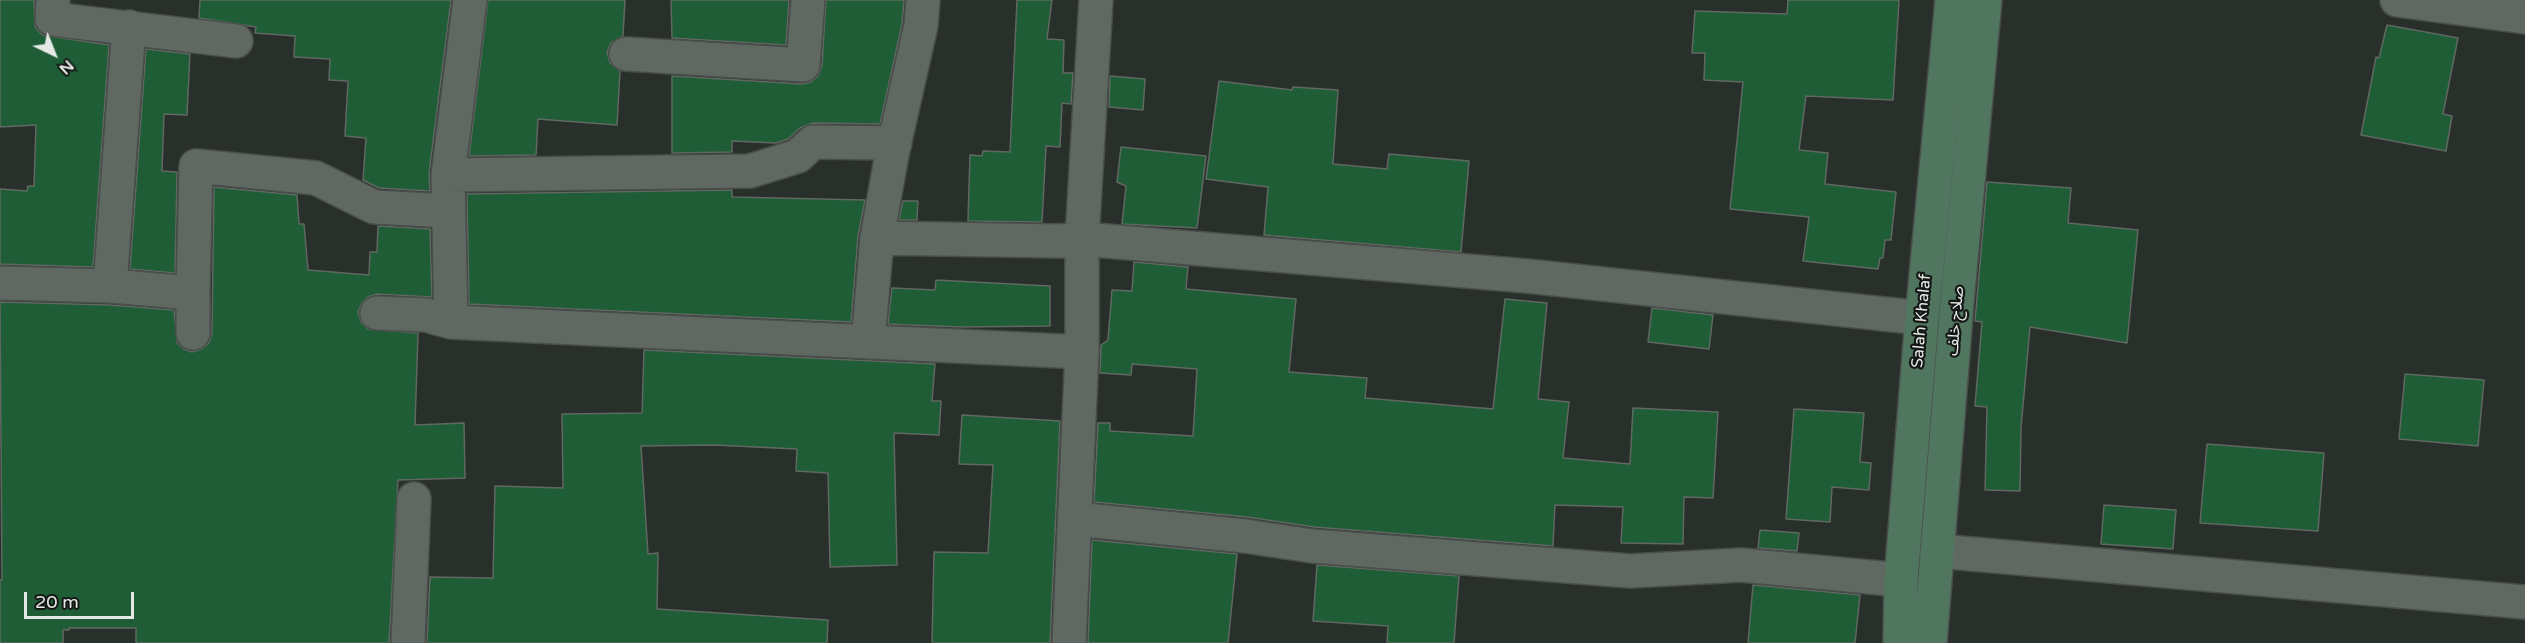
<!DOCTYPE html>
<meta charset="utf-8">
<style>
body{margin:0}
#map{position:relative;width:2525px;height:643px;overflow:hidden;background:#29302b;font-family:"Varela Round",sans-serif}
canvas{display:block}
.north{position:absolute;left:24px;top:24px;width:60px;height:60px;-webkit-text-stroke:4px #141715;paint-order:stroke;rotate:137deg;font-size:16px;font-weight:700;line-height:24px;text-align:center;color:#e4e9e5}
.north::after{content:'';display:block;margin:auto;width:21px;height:27px;background:#e4e9e5;clip-path:polygon(50% 0,100% 100%,50% 72%,0 100%)}
.scale{position:absolute;left:24px;top:592px;width:110px;height:27px;box-sizing:border-box;border:3px solid #e4e9e5;border-top:0;padding-left:8px;font-size:18px;line-height:21px;white-space:nowrap;color:#e4e9e5;-webkit-text-stroke:4px #141715;paint-order:stroke}
</style>
<div id="map">
<canvas width="2525" height="643"></canvas>
<div class="north">N</div>
<div class="scale">20 m</div>
</div>
<script>
const ctx = document.querySelector('canvas').getContext('2d');
ctx.lineJoin = 'round';
function fill(path, color) { ctx.fillStyle = color; ctx.fill(path, 'evenodd'); }
const toPath = rows => new Path2D(rows.map(r => 'M' + r).join(''));
function strokePath(path, color, width, dash) { ctx.strokeStyle = color; ctx.lineWidth = width; ctx.lineCap = dash ? 'butt' : 'round'; ctx.setLineDash(dash || []); ctx.stroke(path); }
function drawText(font, color, halo, rows, align = 'center') {
  ctx.font = font + ' "Varela Round","Noto Sans Arabic",sans-serif'; ctx.lineWidth = 4.5; ctx.setLineDash([]); ctx.textBaseline = 'middle'; ctx.strokeStyle = halo; ctx.fillStyle = color; for (const [text, x, y, turn = 0] of rows) {
    ctx.save(); ctx.translate(x, y); ctx.rotate((+turn || 0) * Math.PI / 180); ctx.textAlign = isNaN(turn) ? turn : align; if (halo) ctx.strokeText(text, 0, 0); ctx.fillText(text, 0, 0); ctx.restore();
  }
}
const building = toPath([
 [0,0,34,0,35,27,42,35,109,45,93,267,0,264,0,189,27,191,28,186,34,186,36,125,0,127,0,0],
 [200,0,451,0,429,173,430,191,379,188,363,180,366,138,345,136,348,81,329,80,330,59,294,57,295,36,255,33,256,27,199,18,200,0],
 [488,0,625,0,623,36,611,43,607,52,610,63,620,71,617,125,538,119,536,155,469,156,488,0],
 [671,0,789,0,786,45,672,38,671,0],
 [826,0,904,0,902,24,880,124,813,123,800,128,788,139,776,143,732,141,732,152,672,153,672,76,802,84,811,82,818,76,822,66,826,0],
 [1017,0,1052,0,1047,39,1064,40,1063,73,1073,73,1071,104,1062,103,1060,147,1046,146,1042,222,968,221,970,155,982,156,983,151,1010,152,1017,0],
 [1788,0,1899,0,1893,100,1806,96,1799,150,1828,153,1825,184,1896,192,1891,240,1885,240,1883,258,1880,258,1878,269,1803,261,1809,217,1730,209,1743,82,1704,80,1705,53,1692,53,1695,11,1787,14,1788,0],
 [2387,25,2458,38,2443,114,2452,116,2446,151,2361,135,2376,57,2379,58,2387,25],
 [146,49,190,54,187,115,164,114,162,171,177,172,175,273,130,269,146,49],
 [1110,76,1145,79,1143,110,1109,107,1110,76],
 [1219,81,1292,90,1293,87,1338,90,1333,164,1387,169,1389,154,1469,161,1461,252,1264,235,1268,187,1206,179,1219,81],
 [1121,147,1206,156,1197,228,1122,224,1126,186,1117,182,1121,147],
 [1987,182,2071,188,2068,223,2138,230,2127,343,2030,327,2021,428,2020,491,1985,490,1987,407,1975,406,1982,322,1975,321,1987,182],
 [214,187,297,195,299,224,304,224,308,270,369,275,370,252,377,252,378,226,430,229,432,297,377,294,368,297,362,303,358,312,361,322,368,329,418,333,415,425,464,423,465,478,398,480,389,643,136,643,136,628,69,628,69,630,63,630,63,643,0,643,0,580,2,580,0,302,109,305,174,310,177,343,184,349,192,352,202,349,209,343,212,333,214,187],
 [732,190,732,197,865,200,858,236,851,322,469,304,467,194,732,190],
 [903,201,918,201,917,220,899,220,903,201],
 [1134,262,1188,267,1186,289,1296,299,1289,372,1367,378,1365,398,1493,409,1505,299,1547,303,1538,399,1569,402,1563,458,1630,464,1633,408,1718,412,1713,498,1684,497,1683,544,1621,543,1623,507,1555,505,1553,546,1314,527,1247,517,1094,502,1098,423,1110,423,1110,431,1193,436,1197,369,1132,364,1131,375,1100,373,1101,345,1108,340,1112,290,1132,291,1134,262],
 [936,280,1050,286,1050,326,961,327,888,324,892,288,935,290,936,280],
 [1652,308,1713,315,1709,349,1648,342,1652,308],
 [644,350,935,364,932,401,941,401,939,435,894,433,897,565,830,567,828,473,796,471,797,449,714,445,641,446,648,554,658,553,657,609,828,620,827,643,427,643,430,577,493,578,495,486,563,488,562,414,642,413,644,350],
 [2405,374,2484,380,2478,446,2399,439,2405,374],
 [1794,409,1864,413,1860,462,1871,463,1869,490,1832,487,1830,522,1786,519,1794,409],
 [962,415,1060,421,1050,643,932,643,934,552,988,553,993,465,959,464,962,415],
 [2207,444,2324,453,2318,531,2200,523,2207,444],
 [2104,505,2176,510,2173,549,2101,544,2104,505],
 [1760,530,1799,533,1797,551,1758,548,1760,530],
 [1092,540,1237,554,1228,643,1088,643,1092,540],
 [1317,565,1459,576,1454,643,1387,643,1388,626,1313,621,1317,565],
 [1753,585,1860,595,1855,643,1748,643,1753,585]
]);
fill(building, '#1e5d36');
strokePath(building, '#606862', 1.5);
const minor = toPath([
 [53,0,52,19,236,41],
 [626,54,803,65,808,0],
 [448,175,750,171,798,156,813,142,895,143],
 [877,238,1060,241,1082,239,1527,276,1922,318],
 [0,283,110,286,193,293,196,166,316,178,374,207,448,211],
 [110,286,129,27],
 [193,293,193,333],
 [377,313,426,315,451,322,1082,352],
 [451,322,448,175,470,0],
 [868,342,877,238,892,154,921,25,923,0],
 [1075,519,1245,536,1312,546,1630,571,1741,565,1901,580],
 [1937,551,2525,602],
 [408,643,414,499],
 [1069,643,1082,352,1082,239,1096,0]
]);
const tertiary = toPath([
 [2397,0,2525,17]
]);
const secondary = toPath([
 [1900,643,1901,580,1922,318,1952,0],
 [1930,643,1957,302,1985,0]
]);
strokePath(minor, '#494e4a', 36);
strokePath(tertiary, '#494e4a', 36);
strokePath(secondary, '#494e4a', 36);
strokePath(minor, '#606862', 33);
strokePath(tertiary, '#606862', 33);
strokePath(secondary, '#50765f', 33);
drawText('16px', '#e4e9e5', '#141715', [
 ["Salah Khalaf",1922,321,-85],
 ["صلاح خلف",1956,321,-85]
]);
</script>
